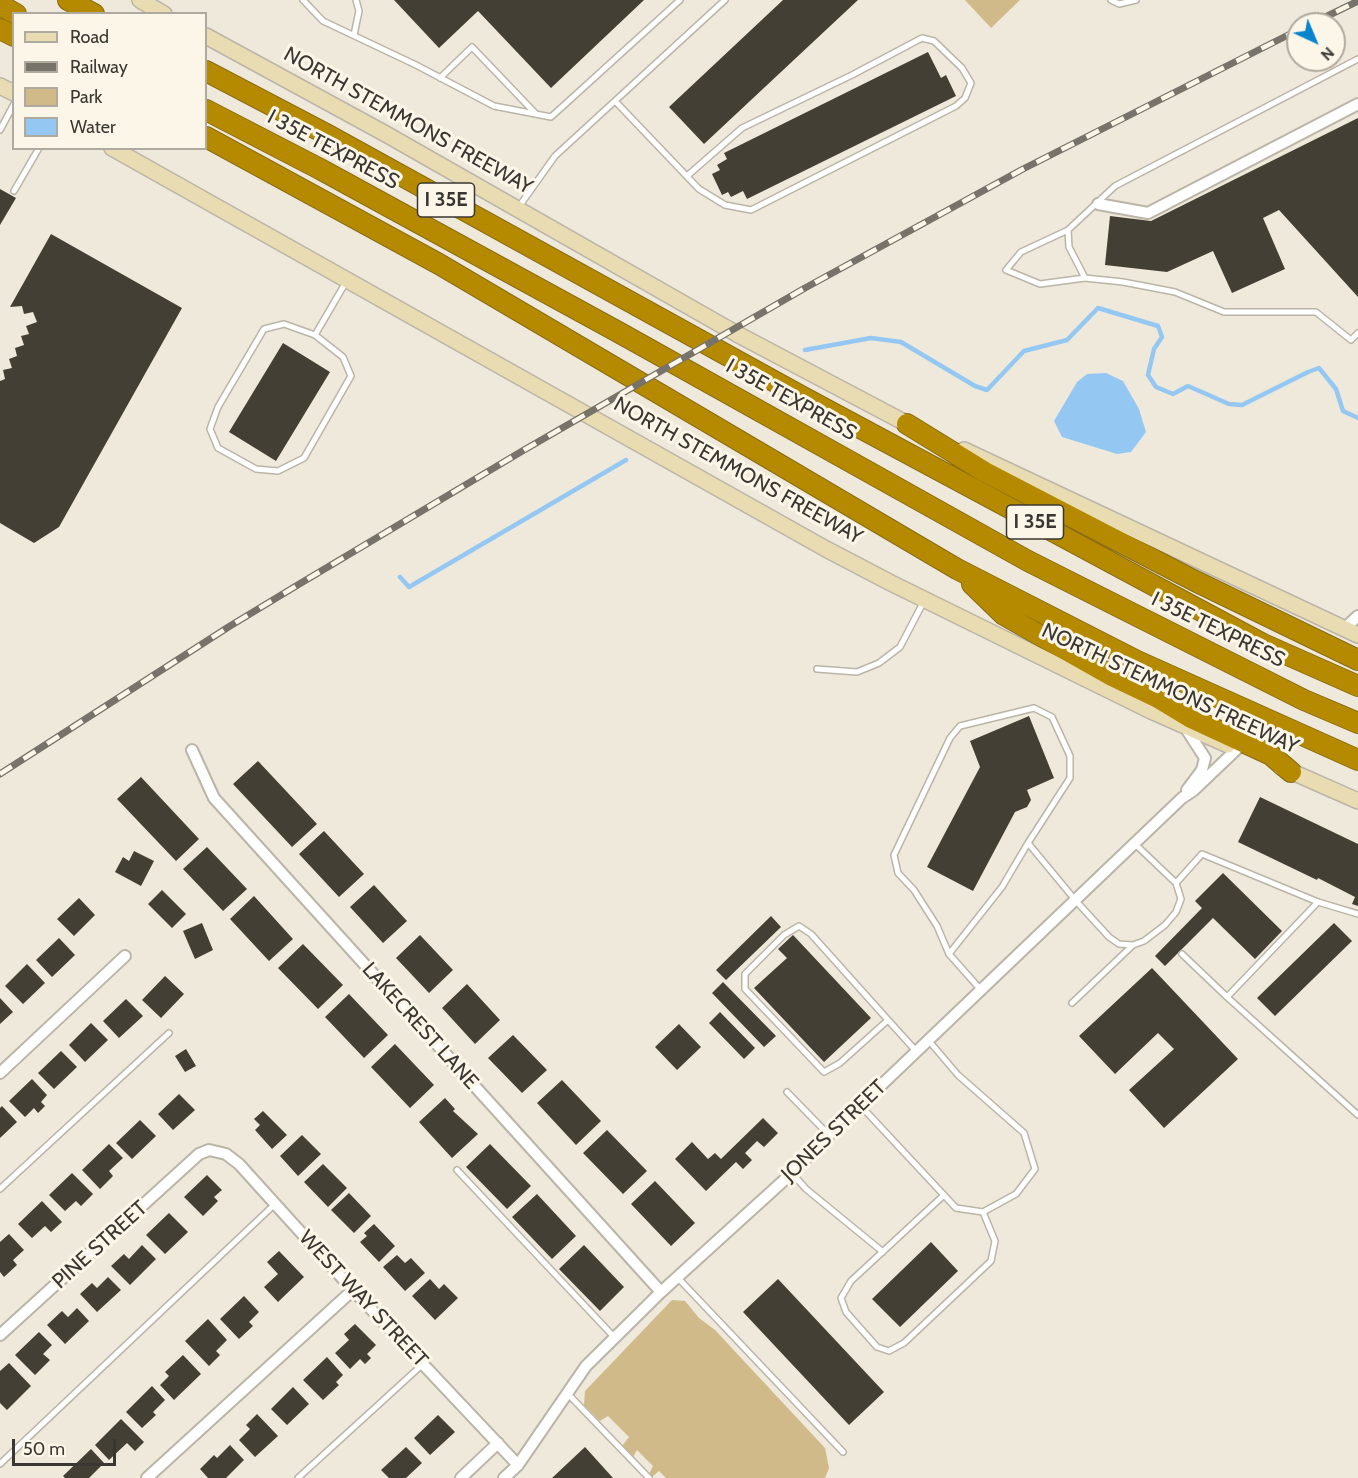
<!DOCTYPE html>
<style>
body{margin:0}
#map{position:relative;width:1358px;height:1478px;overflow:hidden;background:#efe9db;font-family:Cabin,sans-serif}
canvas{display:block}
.legend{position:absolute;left:12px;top:12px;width:195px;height:138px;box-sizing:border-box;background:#fcf6e9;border:2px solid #aeaaa0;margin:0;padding:8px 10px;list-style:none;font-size:18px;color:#3a3732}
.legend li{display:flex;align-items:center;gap:12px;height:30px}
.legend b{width:30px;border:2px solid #aeaaa0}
.north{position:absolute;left:1286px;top:12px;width:60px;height:60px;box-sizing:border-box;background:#fcf6e9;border:2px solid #aeaaa0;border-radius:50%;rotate:136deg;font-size:16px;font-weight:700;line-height:24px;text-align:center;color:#3a3732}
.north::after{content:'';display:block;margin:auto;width:21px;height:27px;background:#0785cd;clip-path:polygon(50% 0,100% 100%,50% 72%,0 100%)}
.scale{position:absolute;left:12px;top:1439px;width:104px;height:27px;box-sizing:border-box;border:3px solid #3a3732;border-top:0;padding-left:8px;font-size:18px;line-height:21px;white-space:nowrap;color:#3a3732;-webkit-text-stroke:4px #fcf6e9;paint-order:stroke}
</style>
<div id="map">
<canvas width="1358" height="1478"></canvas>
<ul class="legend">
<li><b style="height:8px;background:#e9dcb2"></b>Road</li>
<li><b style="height:8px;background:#77736b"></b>Railway</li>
<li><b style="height:16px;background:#d0ba89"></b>Park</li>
<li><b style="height:16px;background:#94c8f3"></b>Water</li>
</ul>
<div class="north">N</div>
<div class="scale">50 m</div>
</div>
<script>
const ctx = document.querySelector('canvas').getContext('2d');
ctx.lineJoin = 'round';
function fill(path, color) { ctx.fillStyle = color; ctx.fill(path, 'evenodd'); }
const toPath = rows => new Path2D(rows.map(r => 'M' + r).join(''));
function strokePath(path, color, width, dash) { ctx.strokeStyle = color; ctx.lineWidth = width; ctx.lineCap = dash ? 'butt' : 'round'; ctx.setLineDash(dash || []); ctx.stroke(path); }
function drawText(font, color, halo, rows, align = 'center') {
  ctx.font = font + ' Cabin,sans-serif'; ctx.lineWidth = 6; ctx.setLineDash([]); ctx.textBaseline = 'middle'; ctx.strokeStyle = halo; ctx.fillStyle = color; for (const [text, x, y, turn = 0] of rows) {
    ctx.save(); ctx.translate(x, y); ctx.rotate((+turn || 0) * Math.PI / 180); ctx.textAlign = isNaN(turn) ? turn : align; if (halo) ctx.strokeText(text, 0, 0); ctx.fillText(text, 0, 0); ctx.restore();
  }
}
fill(toPath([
 [965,0,1020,0,991,28],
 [672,1300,685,1301,699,1318,715,1330,825,1448,829,1468,825,1478,666,1478,659,1471,652,1477,649,1474,653,1466,637,1450,633,1457,622,1446,629,1437,608,1416,600,1421,584,1405,585,1391]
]), '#d0ba89');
fill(toPath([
 [1106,373,1123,381,1139,409,1146,432,1131,452,1117,454,1062,437,1054,421,1077,382,1087,374]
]), '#94c8f3');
strokePath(toPath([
 [805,350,871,338,901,342,975,386,987,390,1024,351,1067,340,1098,308,1158,326,1162,337,1154,349,1148,375,1156,387,1173,394,1188,386,1229,404,1242,405,1308,372,1319,368,1336,389,1343,411,1358,418],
 [400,577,409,587,626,460]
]), '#94c8f3', 4.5);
fill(toPath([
 [394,0,644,0,551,88,478,11,439,48],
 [783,0,858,0,704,144,669,107],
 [928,52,941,78,946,75,956,96,747,199,743,191,731,197,728,192,722,195,712,174,720,170,717,165,727,159,724,153],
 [1358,118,1358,297,1279,210,1263,218,1285,269,1232,293,1213,251,1167,272,1105,265,1110,216,1151,221],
 [0,189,16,198,0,225],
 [51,234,182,308,59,527,34,543,0,523,0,381,5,379,3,370,12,368,9,359,17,356,15,348,24,345,21,336,29,334,26,326,37,322,33,312,24,314,22,306,10,307],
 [283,343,330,372,276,461,229,432],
 [1029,716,1054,778,1027,790,1031,800,1027,807,1015,812,973,891,927,867,980,767,970,741],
 [258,761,317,824,292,847,233,784],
 [141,777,199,839,176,861,117,799],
 [1260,797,1358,844,1358,906,1352,904,1355,897,1318,878,1317,880,1238,842],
 [324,831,364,874,339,897,299,854],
 [207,847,247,889,223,911,183,869],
 [134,851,154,861,141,886,115,872,123,857,129,861],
 [1223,873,1282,931,1255,959,1213,918,1165,966,1155,956,1202,908,1195,901],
 [374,885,407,921,383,943,350,907],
 [162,890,186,914,172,928,148,904],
 [254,896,293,939,269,961,230,919],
 [79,898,95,915,74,936,57,919],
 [771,916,781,927,726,980,716,970],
 [202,923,213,950,195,959,183,931],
 [1334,923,1352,941,1275,1016,1257,998],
 [420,935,453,970,429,993,396,958],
 [793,935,871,1018,824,1062,754,988,787,958,778,949],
 [59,938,75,955,52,977,36,960],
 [303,944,343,985,318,1009,278,968],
 [27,964,45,983,23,1004,5,986],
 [1152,968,1238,1059,1164,1128,1129,1090,1174,1049,1158,1033,1115,1074,1079,1036],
 [165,976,184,994,161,1018,142,1000],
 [723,982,776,1036,764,1047,712,993],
 [467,984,500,1020,475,1044,442,1008],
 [349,994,388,1035,364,1058,325,1017],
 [0,998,13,1012,0,1024],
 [126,999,143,1016,119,1038,103,1021],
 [720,1012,755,1048,744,1059,709,1023],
 [91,1023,108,1040,85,1062,69,1045],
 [679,1024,701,1047,677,1070,655,1047],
 [513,1035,547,1070,522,1093,488,1058],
 [395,1044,434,1085,410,1108,371,1067],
 [186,1049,196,1066,185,1072,175,1056],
 [61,1051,77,1067,54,1089,38,1073],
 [32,1079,47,1095,41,1102,45,1106,38,1113,34,1108,25,1117,9,1101],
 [562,1080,601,1121,576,1145,537,1103],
 [179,1094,195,1110,173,1130,158,1114],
 [445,1098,455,1109,453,1111,478,1134,452,1158,419,1122],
 [2,1106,17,1122,0,1138,0,1108],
 [263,1111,287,1135,272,1149,255,1130,260,1125,254,1119],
 [763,1118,778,1133,764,1147,757,1141,745,1153,752,1160,743,1169,736,1162,706,1191,675,1159,692,1142,708,1159,715,1153,721,1159],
 [140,1120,156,1136,132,1159,116,1143],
 [607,1130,647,1171,623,1194,583,1153],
 [302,1135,321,1154,298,1176,280,1156],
 [109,1144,123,1158,109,1171,113,1176,100,1189,82,1170],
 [490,1144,531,1186,507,1209,466,1167],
 [323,1164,347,1188,328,1207,304,1182],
 [72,1173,93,1194,81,1206,76,1201,65,1211,49,1195],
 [207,1175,222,1190,214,1197,218,1201,203,1216,184,1197],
 [655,1181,695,1223,671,1246,631,1204],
 [349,1193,371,1216,354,1233,331,1210],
 [537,1194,576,1236,552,1259,512,1217],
 [42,1201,62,1222,51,1232,45,1226,32,1238,18,1224],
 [169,1213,188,1232,165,1254,146,1235],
 [374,1224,395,1246,379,1262,360,1242,367,1236,364,1233],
 [9,1234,24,1250,13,1260,17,1265,4,1277,0,1272,0,1242],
 [931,1242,958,1271,900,1327,872,1299],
 [142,1245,156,1259,130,1285,111,1266,124,1254,129,1259],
 [584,1245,624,1287,600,1311,559,1269],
 [279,1251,304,1277,278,1302,264,1287,278,1274,267,1262],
 [397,1255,405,1263,411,1258,425,1273,405,1291,383,1267],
 [108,1277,121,1290,97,1312,80,1294,92,1283,97,1288],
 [430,1279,439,1289,444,1284,458,1298,435,1320,412,1296],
 [778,1279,884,1392,849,1425,743,1312],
 [244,1296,259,1312,249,1322,253,1326,239,1339,220,1319],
 [77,1308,89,1321,65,1344,47,1325,62,1311,68,1317],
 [208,1319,227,1340,216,1351,220,1355,209,1366,185,1341],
 [355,1324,376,1345,367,1354,371,1358,365,1364,360,1359,350,1369,335,1353,349,1340,344,1334],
 [39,1332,52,1345,43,1354,50,1360,35,1375,15,1355],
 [183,1355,201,1374,174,1400,160,1385,169,1376,165,1372],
 [327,1357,343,1375,336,1382,339,1385,323,1400,303,1380],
 [9,1363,31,1386,7,1410,0,1403,0,1371],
 [152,1386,165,1400,153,1412,156,1415,142,1428,126,1412],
 [293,1387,309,1404,287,1425,271,1409],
 [257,1414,278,1436,255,1457,239,1440,250,1429,246,1425],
 [438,1415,455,1432,430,1455,414,1438],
 [121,1419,144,1442,135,1451,127,1443,109,1460,95,1445],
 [230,1445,244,1460,226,1478,208,1478,200,1469,214,1455,217,1458],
 [406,1447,422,1463,406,1478,389,1478,381,1470],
 [585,1447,613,1478,552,1478],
 [91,1449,104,1463,89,1478,65,1478,63,1476]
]), '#443f34');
const service = toPath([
 [303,0,323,21,416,65,494,106,551,117,680,0],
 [1111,0,1119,4,1136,0],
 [354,35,359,11,356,0],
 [1358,59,1115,186,1068,230,1069,247,1085,278,1123,282,1175,292,1224,312,1316,312,1351,340,1358,333],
 [440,78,472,47,536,114],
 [615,101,699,189,725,205,751,210,956,106,965,98,971,83,962,68,934,41,922,38,852,75,742,128,687,176],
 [0,130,14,104],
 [14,191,39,148],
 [518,208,555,156,725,0],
 [1068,230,1021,252,1006,270,1040,284,1085,278],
 [315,335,284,324,264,329,218,407,210,429,218,448,256,469,278,471,304,458,351,376,343,357,315,335,346,282],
 [817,669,857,672,879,663,900,647,924,601],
 [1176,883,1202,854,1318,902,1358,914],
 [949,954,1002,887,1028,843],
 [1182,954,1227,997,1318,902],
 [981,990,949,954,937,926,914,890,898,873,894,855,950,738,960,726,1034,708,1052,717,1070,756,1070,778,1028,843,1076,901,1109,937,1119,944,1133,945],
 [1227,997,1358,1115],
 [1072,1003,1133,945,1144,941,1165,925,1176,912,1181,899,1176,883,1135,844],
 [888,1020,840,1063,824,1072,745,989,745,974,784,935,799,926,811,934,888,1020,917,1052],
 [787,1092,829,1135],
 [860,1105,956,1208,983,1212,1016,1194,1035,1169,1024,1133,958,1075,929,1041],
 [457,1170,615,1338],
 [792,1173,806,1189,883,1252],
 [0,1189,169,1033],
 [944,1195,851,1281,841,1298,846,1312,877,1347,889,1351,904,1343,991,1261,995,1241,983,1212],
 [678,1278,843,1452],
 [568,1394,649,1478],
 [0,1464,275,1204],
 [298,1478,423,1364]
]);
const minor = toPath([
 [1098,204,1148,213,1358,104],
 [1344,629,1358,616],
 [1185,727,1205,758,1202,770,1187,790],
 [192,750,214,798,661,1292],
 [0,1073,125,956],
 [0,1335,199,1154,209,1150,226,1154,239,1164,353,1290,518,1465],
 [147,1478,353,1290],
 [461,1478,498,1443],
 [504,1478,518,1465,586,1366,661,1292,792,1173,829,1135,1182,798,1194,790,1237,749]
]);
const secondary = toPath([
 [140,0,164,14],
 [206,36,384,133,737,334,915,428],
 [0,86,14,93],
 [112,148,826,549,891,583,1151,711,1228,745],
 [964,450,1358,635],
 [1281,767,1358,801]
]);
const motorway = toPath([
 [68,0,94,14],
 [0,5,16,14],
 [0,29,14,36],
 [206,71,328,135,799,395,1263,644,1358,686],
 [206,110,320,169,620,333,1028,561,1304,700,1358,723],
 [206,137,439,264,957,569,1137,661,1358,760],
 [907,424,985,472,1193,580,1358,660],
 [972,584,1004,615,1112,676,1158,698,1191,718,1271,755,1291,772]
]);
strokePath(service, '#bbb5a8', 8);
strokePath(minor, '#bbb5a8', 14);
strokePath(secondary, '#bbb5a8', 18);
strokePath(motorway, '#8a6d12', 22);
strokePath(service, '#fff', 5);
strokePath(minor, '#fff', 10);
strokePath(secondary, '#e9dcb2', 15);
strokePath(motorway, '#b58a00', 20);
const rail = toPath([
 [1311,24,1358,1],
 [0,774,230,626,301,583,524,450,805,288,1023,169,1298,30]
]);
strokePath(rail, '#77736b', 7);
strokePath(rail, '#fcf6e9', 4.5, [14]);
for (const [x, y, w] of [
 [446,200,57],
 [1035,522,57]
]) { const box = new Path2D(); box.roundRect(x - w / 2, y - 17, w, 34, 4.5); ctx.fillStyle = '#fcf6e9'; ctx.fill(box); strokePath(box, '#3a3732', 1.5); }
drawText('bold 20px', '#3a3732', null, [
 ["I 35E",446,200],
 ["I 35E",1035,522]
]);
drawText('21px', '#3a3732', '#fcf6e9', [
 ["NORTH STEMMONS FREEWAY",408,121,29],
 ["I 35E TEXPRESS",333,150,28],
 ["I 35E TEXPRESS",791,400,29],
 ["NORTH STEMMONS FREEWAY",738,471,29],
 ["I 35E TEXPRESS",1218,630,26],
 ["NORTH STEMMONS FREEWAY",1170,689,25],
 ["LAKECREST LANE",420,1026,48],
 ["JONES STREET",834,1131,-44],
 ["PINE STREET",100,1245,-42],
 ["WEST WAY STREET",363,1299,47]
]);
</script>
